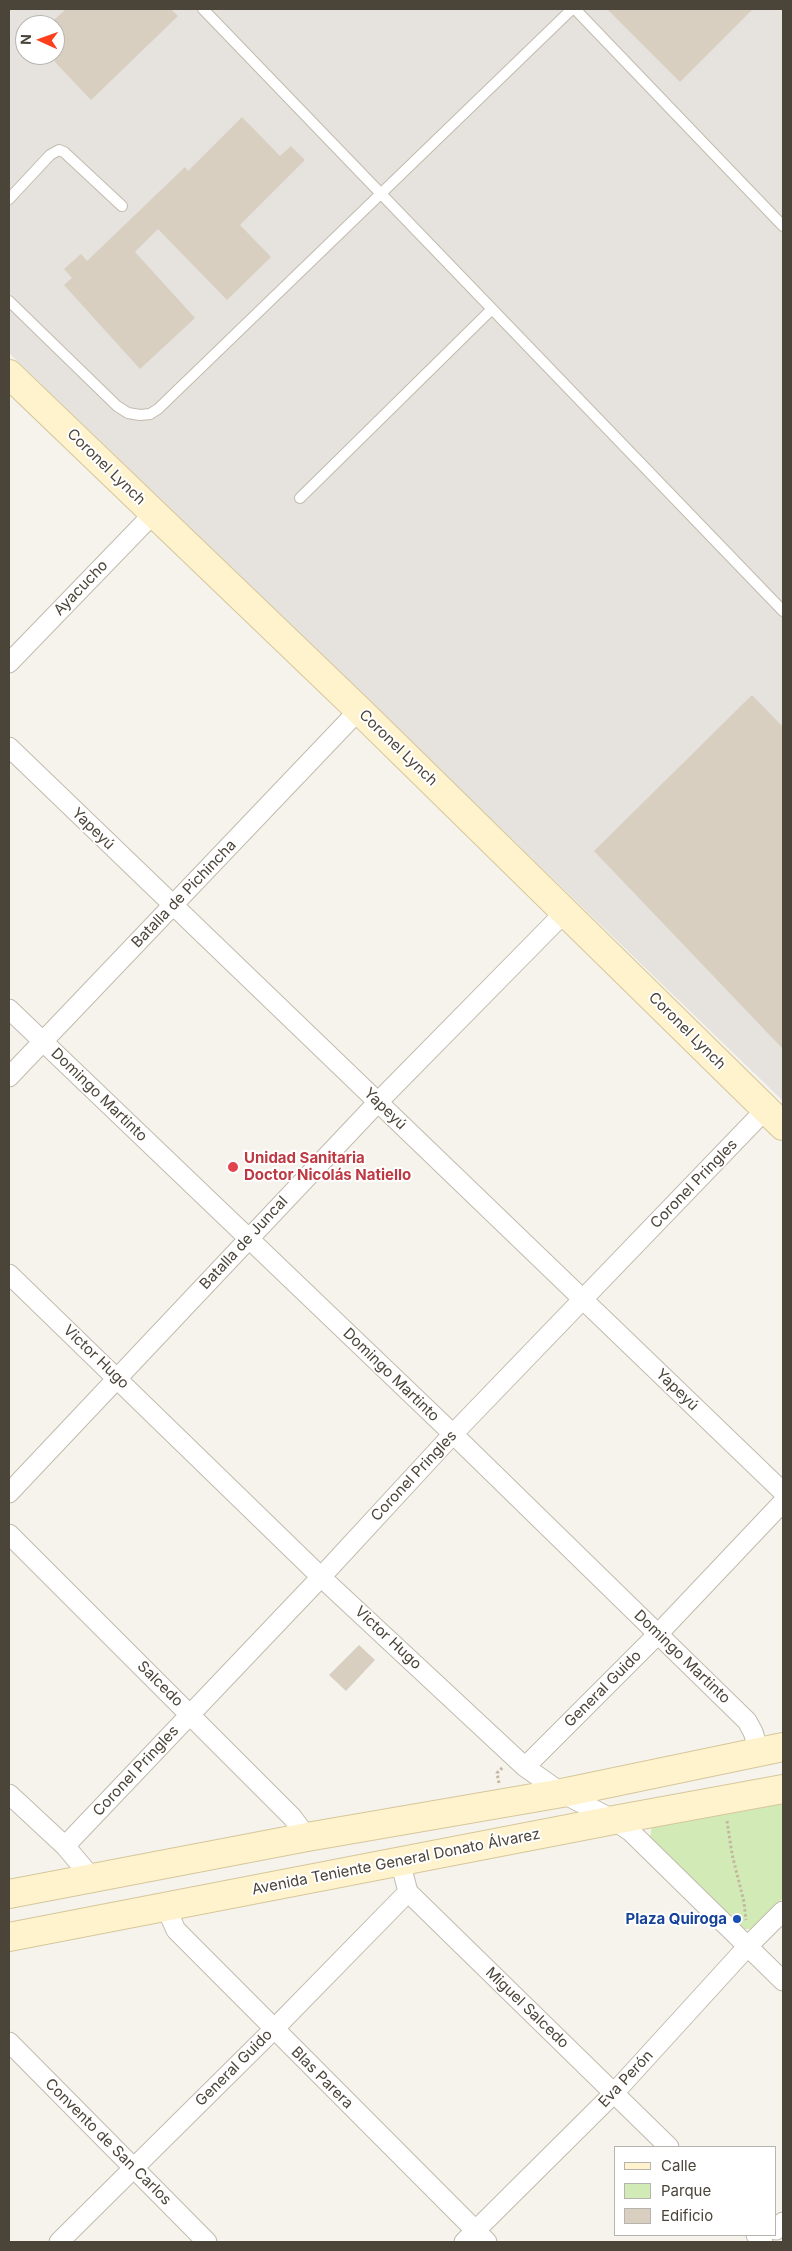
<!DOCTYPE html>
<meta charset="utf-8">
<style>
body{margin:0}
#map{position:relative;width:792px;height:2251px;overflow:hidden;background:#f6f3ec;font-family:Inter,sans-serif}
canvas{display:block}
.frame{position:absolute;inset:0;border:10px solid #4b4439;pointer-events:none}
.legend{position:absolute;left:614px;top:2146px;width:162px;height:90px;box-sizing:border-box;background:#fff;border:1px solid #b7b4b0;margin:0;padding:6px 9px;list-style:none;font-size:15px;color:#4b4439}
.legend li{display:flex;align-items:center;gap:10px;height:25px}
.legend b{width:25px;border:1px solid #b7b4b0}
.north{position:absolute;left:15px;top:15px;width:50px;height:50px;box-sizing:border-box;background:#fff;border:1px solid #b7b4b0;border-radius:50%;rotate:272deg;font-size:14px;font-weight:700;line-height:20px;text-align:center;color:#4b4439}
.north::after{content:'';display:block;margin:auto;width:18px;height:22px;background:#fc3f1d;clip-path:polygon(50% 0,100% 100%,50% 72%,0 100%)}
</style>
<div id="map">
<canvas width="792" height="2251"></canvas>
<div class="frame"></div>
<ul class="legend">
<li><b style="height:6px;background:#fff3cd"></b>Calle</li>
<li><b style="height:14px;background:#d2eab5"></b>Parque</li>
<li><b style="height:14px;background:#d8cfc1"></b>Edificio</li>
</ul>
<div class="north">N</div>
</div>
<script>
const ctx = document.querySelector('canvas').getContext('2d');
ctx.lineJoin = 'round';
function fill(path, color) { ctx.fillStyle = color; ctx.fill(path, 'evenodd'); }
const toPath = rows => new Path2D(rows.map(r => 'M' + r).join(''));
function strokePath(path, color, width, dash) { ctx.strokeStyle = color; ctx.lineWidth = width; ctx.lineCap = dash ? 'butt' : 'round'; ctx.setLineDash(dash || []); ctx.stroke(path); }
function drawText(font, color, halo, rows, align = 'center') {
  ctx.font = font + ' Inter,sans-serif'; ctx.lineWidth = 4; ctx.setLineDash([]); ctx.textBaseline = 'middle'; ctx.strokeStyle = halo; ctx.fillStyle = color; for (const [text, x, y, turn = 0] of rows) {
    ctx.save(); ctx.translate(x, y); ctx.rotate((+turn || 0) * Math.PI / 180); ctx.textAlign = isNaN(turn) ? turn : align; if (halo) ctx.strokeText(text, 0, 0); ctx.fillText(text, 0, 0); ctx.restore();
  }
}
fill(toPath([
 [9,9,783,9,783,1101,9,353],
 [25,25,55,25,55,55,25,55]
]), '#e6e2dd');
fill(toPath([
 [783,1798,783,1898,753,1929,743,1929,650,1837,652,1826]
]), '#d2eab5');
fill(toPath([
 [66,9,171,9,178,16,91,100,55,62,55,19],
 [607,9,753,9,680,82],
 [242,117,280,156,291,146,305,160,240,225,271,257,227,300,158,229,135,252,195,318,140,369,64,285,72,278,64,269,81,254,87,261,185,167,188,171],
 [752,695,783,727,783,1049,594,851],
 [359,1645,375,1660,346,1691,329,1675]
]), '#d8cfc1');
const service = toPath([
 [203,9,783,611],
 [575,9,783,226],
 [9,199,50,155,59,150,64,152,122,206],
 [9,301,117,406,128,413,140,415,150,414,158,409,572,9],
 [300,498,492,309]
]);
const minor = toPath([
 [9,663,154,513],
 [9,747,783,1492],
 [9,1009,453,1434,747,1721,753,1732,759,1751],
 [9,1077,359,710],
 [9,1274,321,1577,525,1767,562,1793,614,1820,631,1832,783,1981],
 [9,1493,378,1102,566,911],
 [9,1534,292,1817,307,1837],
 [525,1767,658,1634,783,1502],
 [9,1794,65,1846,92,1878],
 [65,1846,321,1577,453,1434,766,1109],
 [400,1861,408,1892,669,2147],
 [165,1906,176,1930,487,2242],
 [9,2042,207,2242],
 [776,2230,783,2222],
 [756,2235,763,2242],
 [59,2242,273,2030,408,1892],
 [464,2242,614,2093,748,1946,783,1911]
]);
const secondary = toPath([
 [9,374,359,710,783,1126],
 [9,1894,307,1837,562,1793,783,1747],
 [9,1937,614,1820,783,1789]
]);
strokePath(service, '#c2bbae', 12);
strokePath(minor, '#c2bbae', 21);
strokePath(secondary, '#d6c79b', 30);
strokePath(toPath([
 [499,1783,497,1773,503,1767],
 [727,1821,732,1854,744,1902,746,1920]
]), '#c4b79f', 3, [2.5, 2.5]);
strokePath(service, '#fff', 10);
strokePath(minor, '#fff', 19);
strokePath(secondary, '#fff3cd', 28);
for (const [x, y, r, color] of [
 [233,1167,6,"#e0444e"],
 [737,1919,5,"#1a4fb4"]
]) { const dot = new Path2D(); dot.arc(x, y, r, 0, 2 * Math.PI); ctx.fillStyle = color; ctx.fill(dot); strokePath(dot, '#fff', 2); }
drawText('15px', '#4b4439', '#fff', [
 ["Coronel Lynch",106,467,44],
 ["Ayacucho",81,588,-46],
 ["Coronel Lynch",398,748,44],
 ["Yapeyú",93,829,44],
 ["Batalla de Pichincha",184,894,-46],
 ["Coronel Lynch",687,1031,45],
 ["Domingo Martinto",99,1095,44],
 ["Yapeyú",385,1109,44],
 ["Coronel Pringles",694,1184,-46],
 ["Batalla de Juncal",244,1243,-47],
 ["Victor Hugo",96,1357,44],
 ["Domingo Martinto",391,1375,44],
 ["Yapeyú",677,1390,44],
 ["Coronel Pringles",414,1476,-47],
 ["Victor Hugo",388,1638,43],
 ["Domingo Martinto",682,1657,44],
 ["Salcedo",160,1684,45],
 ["General Guido",603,1689,-45],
 ["Coronel Pringles",136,1771,-47],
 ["Avenida Teniente General Donato Álvarez",396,1862,-11],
 ["Miguel Salcedo",527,2008,44],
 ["General Guido",234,2068,-45],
 ["Blas Parera",322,2078,45],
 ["Eva Perón",626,2079,-47],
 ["Convento de San Carlos",108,2142,45]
]);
drawText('bold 15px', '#be3a42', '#fff', [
 ["Unidad Sanitaria",244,1158],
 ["Doctor Nicolás Natiello",244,1175]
], 'left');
drawText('bold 15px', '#164399', '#fff', [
 ["Plaza Quiroga",727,1919]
], 'right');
</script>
